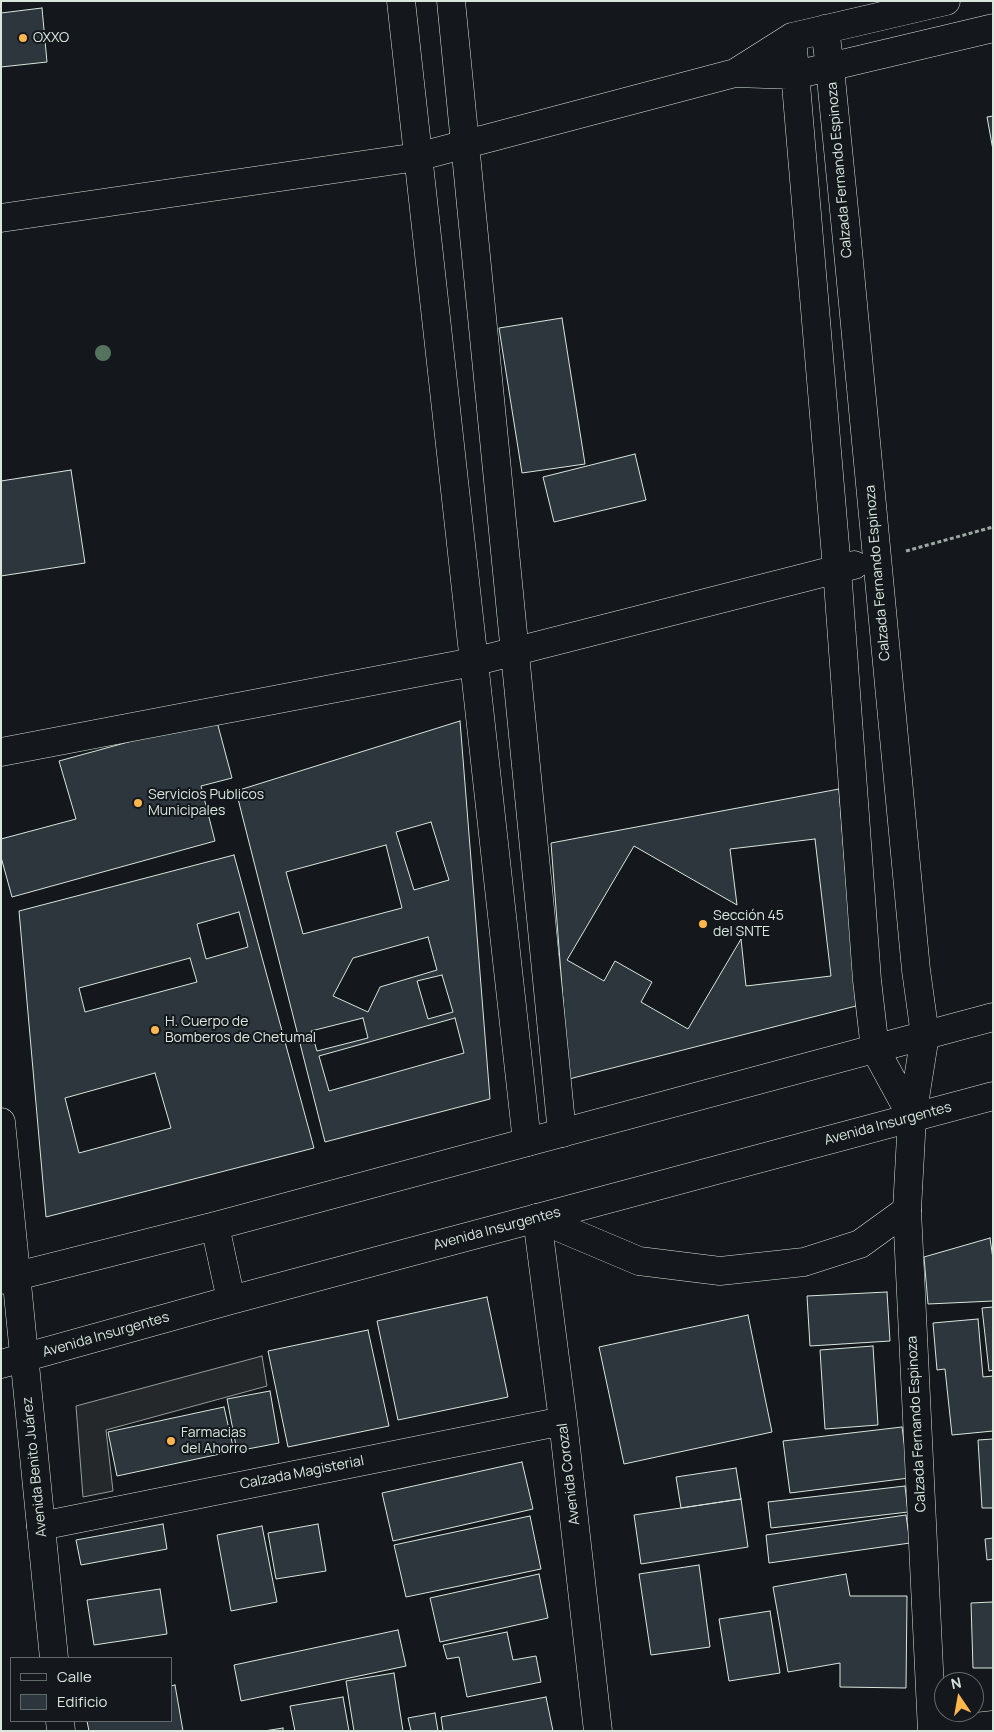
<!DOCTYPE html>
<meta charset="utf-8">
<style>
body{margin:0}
#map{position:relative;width:994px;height:1732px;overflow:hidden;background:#14181c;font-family:Manrope,sans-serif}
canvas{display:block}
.frame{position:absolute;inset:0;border:2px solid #d8e6dc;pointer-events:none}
.legend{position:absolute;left:10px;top:1657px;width:162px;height:65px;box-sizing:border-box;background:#14181c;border:1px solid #626a69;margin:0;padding:6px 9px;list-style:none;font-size:15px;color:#d8e6dc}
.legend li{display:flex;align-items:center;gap:10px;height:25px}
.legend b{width:25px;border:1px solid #626a69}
.north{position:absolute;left:934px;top:1672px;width:50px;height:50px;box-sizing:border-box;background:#14181c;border:1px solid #626a69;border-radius:50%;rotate:348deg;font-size:14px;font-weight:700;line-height:20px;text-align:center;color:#d8e6dc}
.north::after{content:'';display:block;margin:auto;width:18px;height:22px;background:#ffb74d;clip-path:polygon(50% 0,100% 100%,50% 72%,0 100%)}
</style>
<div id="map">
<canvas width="994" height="1732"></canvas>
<div class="frame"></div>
<ul class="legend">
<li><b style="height:6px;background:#14181c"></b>Calle</li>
<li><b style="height:14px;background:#2c363c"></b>Edificio</li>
</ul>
<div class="north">N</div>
</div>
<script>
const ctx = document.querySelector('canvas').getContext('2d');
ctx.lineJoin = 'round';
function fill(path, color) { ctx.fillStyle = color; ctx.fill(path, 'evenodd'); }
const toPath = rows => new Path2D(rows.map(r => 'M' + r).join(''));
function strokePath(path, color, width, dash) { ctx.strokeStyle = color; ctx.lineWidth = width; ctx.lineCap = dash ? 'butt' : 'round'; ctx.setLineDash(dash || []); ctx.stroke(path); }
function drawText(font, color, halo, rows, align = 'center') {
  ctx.font = font + ' Manrope,sans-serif'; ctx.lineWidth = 4; ctx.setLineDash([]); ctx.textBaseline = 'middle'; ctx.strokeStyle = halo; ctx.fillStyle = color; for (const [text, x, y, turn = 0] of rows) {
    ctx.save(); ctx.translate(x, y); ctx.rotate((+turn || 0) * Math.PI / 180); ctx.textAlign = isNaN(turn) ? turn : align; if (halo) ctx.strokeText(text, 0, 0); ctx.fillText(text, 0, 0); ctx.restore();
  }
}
const parking = toPath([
 [262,1356,267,1386,106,1430,113,1491,83,1497,76,1406,262,1356]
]);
fill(parking, '#24282b');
strokePath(parking, '#939e99', 1);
const building = toPath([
 [42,8,47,62,1,67,1,13,42,8],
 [993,116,993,150,987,117,993,116],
 [562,318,585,464,522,473,499,328,562,318],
 [635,454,646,500,554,522,543,477,635,454],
 [71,470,85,563,1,576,1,481,71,470],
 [216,718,232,778,201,786,215,841,12,897,1,857,1,839,76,819,59,761,216,718],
 [460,721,490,1099,325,1142,236,791,460,721],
 [839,789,856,1006,569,1079,551,843,839,789],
 [431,822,449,880,414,890,396,832,431,822],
 [815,839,831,976,746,986,741,939,688,1029,641,1002,652,982,615,961,604,981,567,960,634,846,737,905,730,849,815,839],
 [386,845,402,908,303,934,286,872,386,845],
 [234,855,314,1148,46,1217,19,911,234,855],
 [239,912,248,947,206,959,197,924,239,912],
 [428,937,437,970,380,987,368,1012,333,996,353,958,428,937],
 [190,958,197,982,85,1012,79,988,190,958],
 [442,975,453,1012,428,1019,417,981,442,975],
 [363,1018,368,1038,317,1051,311,1031,363,1018],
 [455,1018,464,1053,329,1091,319,1056,455,1018],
 [155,1073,171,1128,79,1153,65,1098,155,1073],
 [990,1238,993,1259,993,1301,928,1304,924,1257,990,1238],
 [887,1292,890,1341,810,1346,807,1296,887,1292],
 [487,1297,508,1397,398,1420,377,1321,487,1297],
 [993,1307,993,1370,989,1371,982,1308,993,1307],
 [748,1315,772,1432,624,1464,599,1347,748,1315],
 [978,1319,983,1377,993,1376,993,1431,952,1435,945,1369,937,1370,933,1323,978,1319],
 [368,1330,389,1426,288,1447,268,1351,368,1330],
 [873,1346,878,1425,825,1429,820,1350,873,1346],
 [270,1391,279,1443,237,1451,227,1399,270,1391],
 [224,1407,234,1451,117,1476,108,1432,224,1407],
 [902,1427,909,1478,790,1493,783,1441,902,1427],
 [993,1439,993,1508,982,1508,978,1440,993,1439],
 [522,1462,533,1509,393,1541,382,1493,522,1462],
 [736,1468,741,1499,681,1508,676,1477,736,1468],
 [905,1486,908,1512,771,1528,768,1502,905,1486],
 [741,1499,748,1547,641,1564,634,1515,741,1499],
 [906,1515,910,1543,769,1563,766,1535,906,1515],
 [530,1516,541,1569,406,1597,394,1545,530,1516],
 [163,1524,167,1549,81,1565,76,1540,163,1524],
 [318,1524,326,1571,276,1579,268,1533,318,1524],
 [262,1526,277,1602,231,1611,217,1535,262,1526],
 [993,1538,993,1559,987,1560,985,1539,993,1538],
 [699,1565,710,1647,651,1655,639,1574,699,1565],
 [539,1574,548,1618,440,1642,430,1598,539,1574],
 [846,1574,850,1596,907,1596,906,1688,840,1687,840,1663,788,1672,773,1587,846,1574],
 [160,1589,167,1634,94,1645,87,1600,160,1589],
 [993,1602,993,1668,973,1668,971,1603,993,1602],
 [770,1611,780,1673,729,1681,719,1619,770,1611],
 [398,1630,406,1666,241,1701,234,1665,398,1630],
 [507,1632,513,1660,536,1656,541,1682,467,1697,459,1657,447,1659,443,1645,507,1632],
 [394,1673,403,1731,354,1731,346,1681,394,1673],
 [175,1685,183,1731,89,1731,87,1721,171,1721,171,1686,175,1685],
 [343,1697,349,1731,295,1731,290,1706,343,1697],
 [546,1697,553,1731,443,1731,441,1717,546,1697],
 [435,1713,438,1731,411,1731,408,1718,435,1713],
 [283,1728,283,1731,264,1731,283,1728]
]);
fill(building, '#2c363c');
strokePath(building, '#d8e6dc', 1);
const street = toPath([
 [401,1,527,1142],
 [451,1,562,1133],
 [825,29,830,68,846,230,916,970,925,1035,912,1117,907,1210,932,1731],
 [792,37,837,569,867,980,875,1049,912,1117],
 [735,73,792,37,946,1],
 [1,218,417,157,735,73,795,75,993,28],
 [1,752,473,662,854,565],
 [537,1218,563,1421,598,1731],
 [41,1526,563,1421],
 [939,1731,993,1725]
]);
const secondary = toPath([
 [1,1122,54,1658],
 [60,1721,61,1731]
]);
const primary = toPath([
 [537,1218,639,1261,720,1271,804,1262,860,1244,907,1210],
 [215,1226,231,1300],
 [1,1280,215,1226,993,1017],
 [1,1364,231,1300,993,1096]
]);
strokePath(street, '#d8e6dc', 29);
strokePath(secondary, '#d8e6dc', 29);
strokePath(primary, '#d8e6dc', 29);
strokePath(toPath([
 [906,551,993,527]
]), '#9da8a2', 3, [4, 2.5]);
strokePath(street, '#14181c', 28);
strokePath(secondary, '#14181c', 28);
strokePath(primary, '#14181c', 28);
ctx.fillStyle = '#55745f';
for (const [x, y] of [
 [103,353]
]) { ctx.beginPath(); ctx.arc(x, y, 8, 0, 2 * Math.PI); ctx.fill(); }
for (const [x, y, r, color] of [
 [23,38,5,"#ffb74d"],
 [138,803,5,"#ffb74d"],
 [703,924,5,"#ffb74d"],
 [155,1030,5,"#ffb74d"],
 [171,1441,5,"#ffb74d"]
]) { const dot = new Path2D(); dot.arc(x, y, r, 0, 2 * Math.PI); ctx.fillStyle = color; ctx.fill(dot); strokePath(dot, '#14181c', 2); }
drawText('14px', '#d8e6dc', '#14181c', [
 ["OXXO",33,38],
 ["Servicios Publicos",148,795],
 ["Municipales",148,811],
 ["Sección 45",713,916],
 ["del SNTE",713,932],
 ["H. Cuerpo de",165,1022],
 ["Bomberos de Chetumal",165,1038],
 ["Farmacias",181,1433],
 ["del Ahorro",181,1449]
], 'left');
drawText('14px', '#d8e6dc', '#14181c', [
 ["Calzada Fernando Espinoza",840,170,-95],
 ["Calzada Fernando Espinoza",878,573,-95],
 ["Avenida Insurgentes",888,1124,-15],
 ["Avenida Insurgentes",497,1229,-15],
 ["Avenida Insurgentes",106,1335,-16],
 ["Calzada Fernando Espinoza",917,1424,-93],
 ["Avenida Benito Juárez",35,1467,-96],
 ["Calzada Magisterial",302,1473,-11],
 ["Avenida Corozal",569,1474,-97]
]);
</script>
